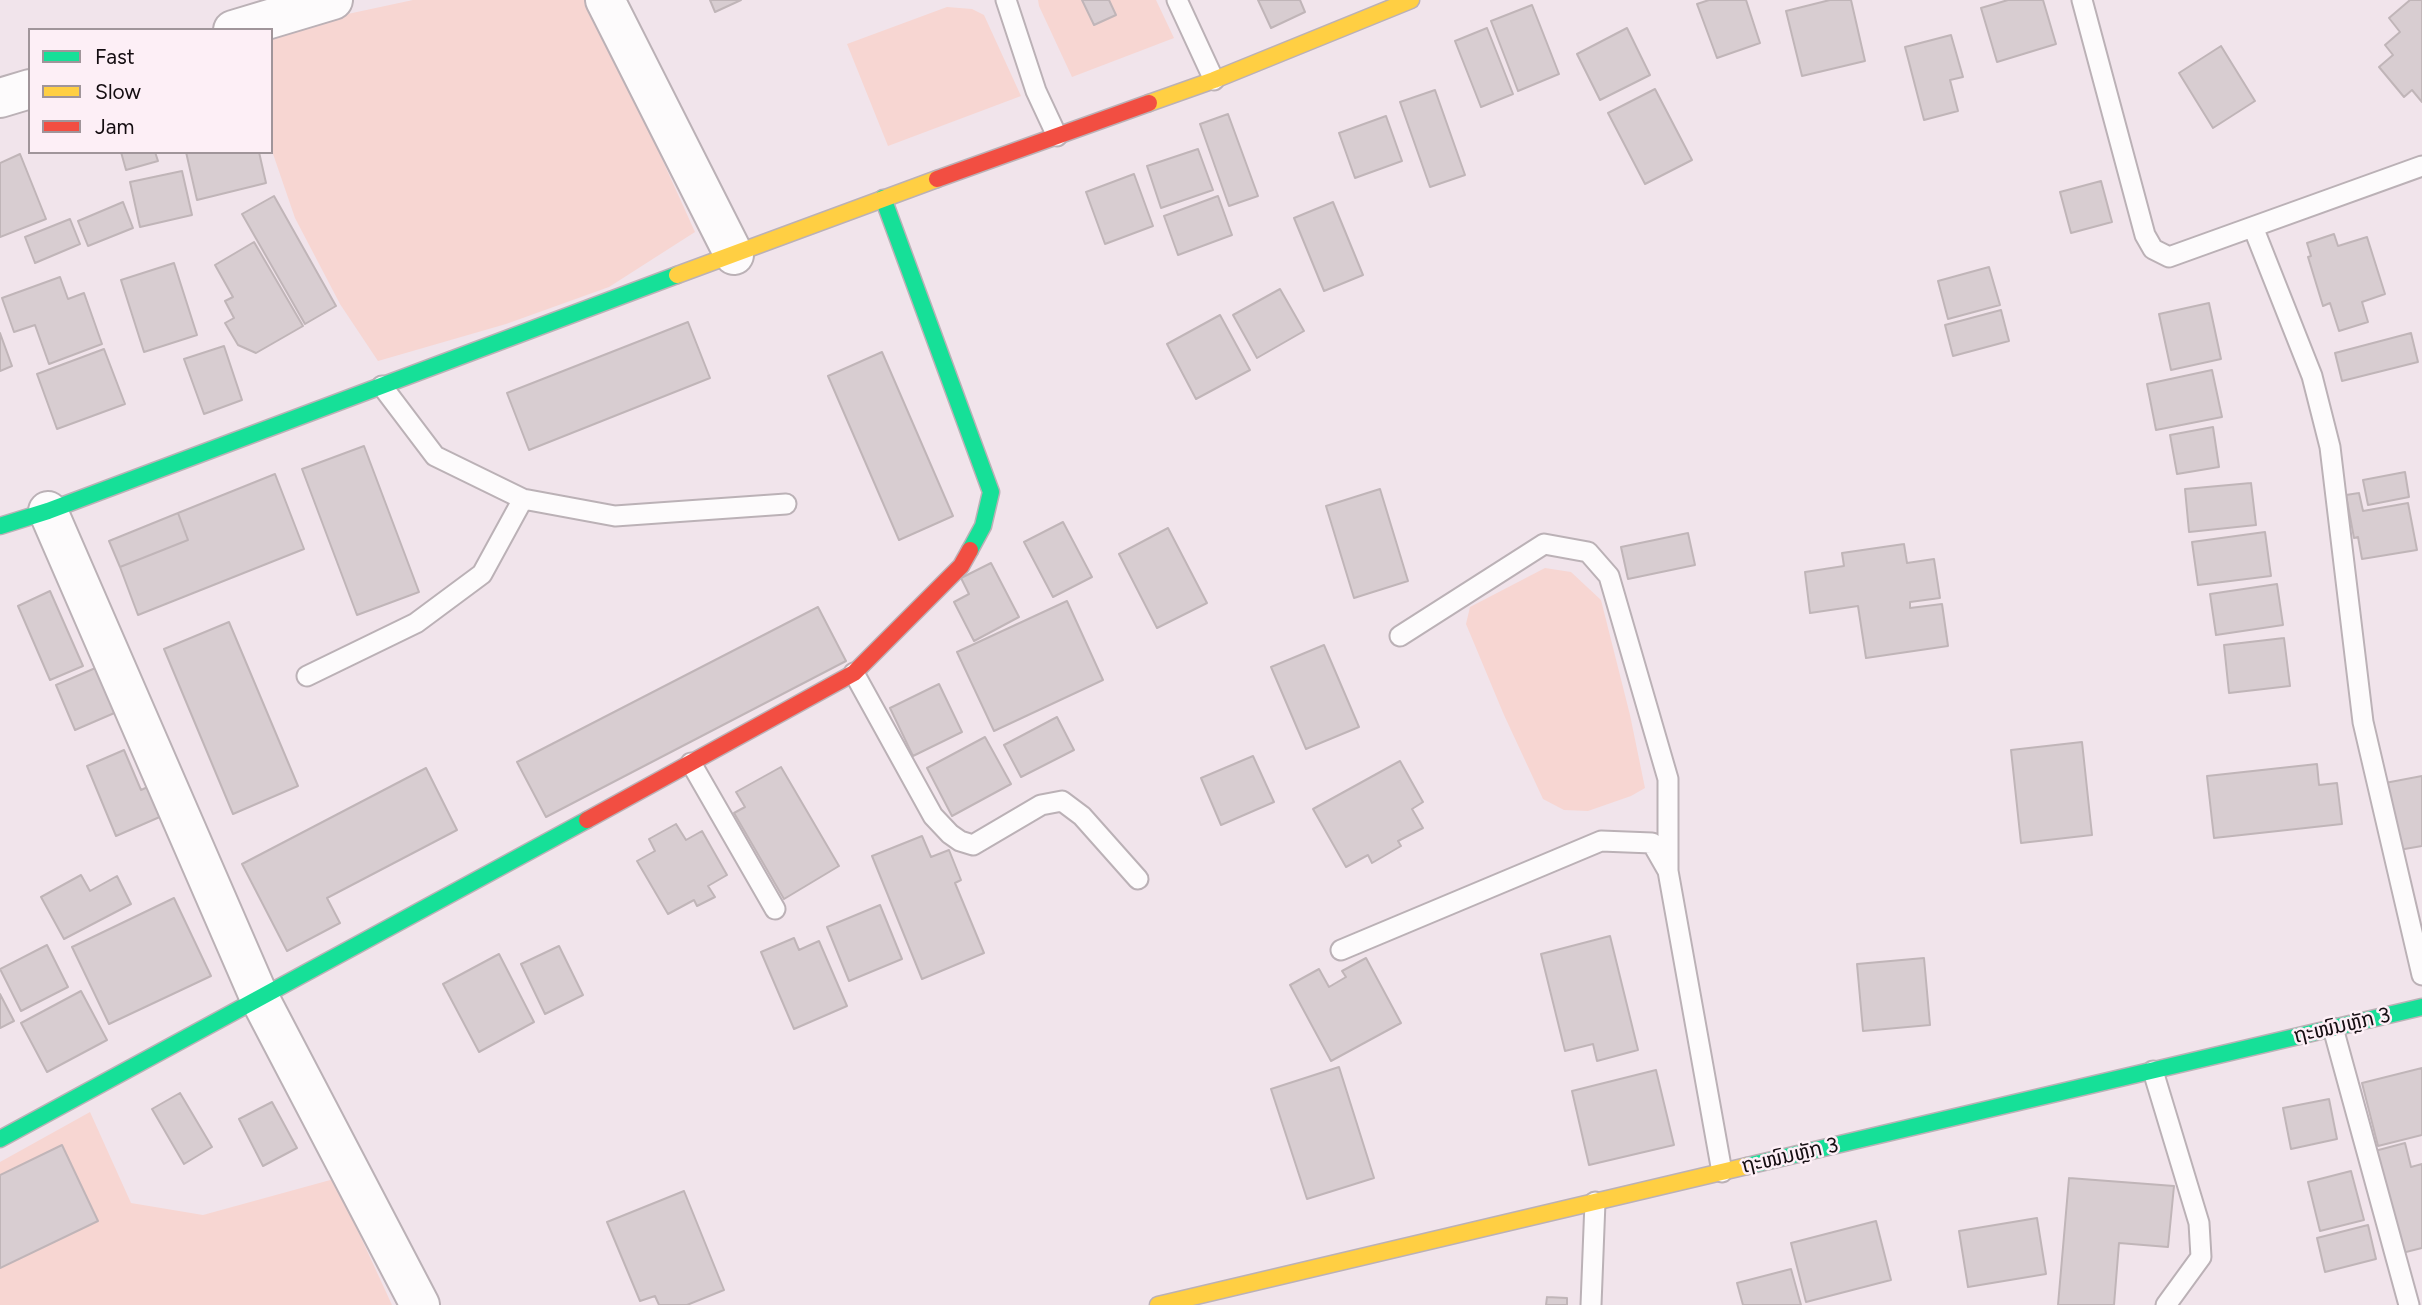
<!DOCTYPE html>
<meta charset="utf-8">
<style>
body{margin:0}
#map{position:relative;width:2422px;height:1305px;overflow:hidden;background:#f1e4eb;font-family:Figtree,sans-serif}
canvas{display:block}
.legend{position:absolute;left:28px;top:28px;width:245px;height:126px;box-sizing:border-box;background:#fdeff6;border:2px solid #a0959a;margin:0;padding:9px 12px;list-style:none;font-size:21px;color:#140d11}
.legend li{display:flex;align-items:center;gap:14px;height:35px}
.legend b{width:35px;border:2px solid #a0959a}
</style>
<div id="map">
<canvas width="2422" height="1305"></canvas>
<ul class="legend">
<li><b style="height:9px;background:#16e098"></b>Fast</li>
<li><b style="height:9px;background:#ffcf43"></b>Slow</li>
<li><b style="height:9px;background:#f24e42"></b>Jam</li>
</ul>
</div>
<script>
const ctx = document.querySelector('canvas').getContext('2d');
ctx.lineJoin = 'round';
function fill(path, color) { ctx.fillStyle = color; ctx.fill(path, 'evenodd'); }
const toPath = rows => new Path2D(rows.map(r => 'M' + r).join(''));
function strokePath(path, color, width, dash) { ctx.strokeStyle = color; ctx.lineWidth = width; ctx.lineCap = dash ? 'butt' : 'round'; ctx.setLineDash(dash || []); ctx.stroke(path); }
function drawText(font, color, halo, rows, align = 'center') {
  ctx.font = font + ' Figtree,"Noto Sans Lao",sans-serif'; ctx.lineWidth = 5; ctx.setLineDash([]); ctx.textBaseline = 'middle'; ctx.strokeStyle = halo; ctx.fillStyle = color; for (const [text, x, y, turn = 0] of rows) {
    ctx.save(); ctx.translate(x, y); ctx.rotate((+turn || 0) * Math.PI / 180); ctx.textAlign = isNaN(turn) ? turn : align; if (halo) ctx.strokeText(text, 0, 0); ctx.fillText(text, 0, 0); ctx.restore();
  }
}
fill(toPath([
 [413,0,590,0,695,232,609,287,506,324,378,361,340,304,295,218,271,148,271,35,343,15],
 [1038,0,1082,0,1094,25,1116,15,1109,0,1156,0,1174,38,1072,77,1039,6],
 [947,7,972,9,984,15,1021,96,888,146,847,44],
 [1545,568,1571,572,1601,600,1630,715,1645,788,1631,796,1588,811,1564,810,1543,799,1504,715,1466,624,1470,607],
 [90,1112,131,1203,203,1215,334,1179,392,1305,0,1305,0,1268,98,1221,62,1146,0,1175,0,1162]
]), '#f7d6d2');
const building = toPath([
 [710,0,741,0,715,12,710,0],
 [1082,0,1109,0,1116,15,1094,25,1082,0],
 [1258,0,1300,0,1305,12,1271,28,1258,0],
 [1709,0,1746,0,1760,43,1717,58,1697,4,1709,0],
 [1830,0,1851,0,1865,61,1802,76,1786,11,1830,0],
 [2008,0,2043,0,2056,44,1997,62,1981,8,2008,0],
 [2410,0,2422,0,2422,102,2412,90,2404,97,2379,67,2393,55,2385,45,2400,32,2389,18,2410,0],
 [1532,5,1559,74,1518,91,1491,21,1532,5],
 [1487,28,1513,94,1481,107,1455,41,1487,28],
 [1627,28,1650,75,1600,100,1577,54,1627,28],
 [1951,35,1963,77,1950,80,1958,111,1924,120,1905,47,1951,35],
 [2221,46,2255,101,2213,128,2179,73,2221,46],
 [1655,89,1692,160,1645,184,1608,113,1655,89],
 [1435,90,1465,175,1430,187,1400,102,1435,90],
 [1228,114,1258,196,1229,206,1200,124,1228,114],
 [1386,116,1402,161,1355,178,1339,133,1386,116],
 [1198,149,1213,190,1161,208,1147,166,1198,149],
 [121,152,155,152,158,161,126,170,121,152],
 [186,152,259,152,266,183,197,200,186,152],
 [20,154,46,219,0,237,0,163,20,154],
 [182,171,192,215,140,227,130,182,182,171],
 [1134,174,1153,226,1105,244,1086,192,1134,174],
 [2101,181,2112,222,2071,233,2060,192,2101,181],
 [274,196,336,306,305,324,242,214,274,196],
 [1218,196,1232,235,1178,255,1164,216,1218,196],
 [123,202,133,228,88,246,78,221,123,202],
 [1333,202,1363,275,1324,291,1294,218,1333,202],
 [70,219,80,244,35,263,25,237,70,219],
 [2334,234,2338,246,2367,237,2385,294,2362,302,2368,322,2339,331,2330,303,2323,306,2308,257,2311,256,2307,243,2334,234],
 [254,242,303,326,256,353,238,345,225,323,234,318,225,301,233,297,215,265,254,242],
 [174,263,197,335,144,352,121,280,174,263],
 [1989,267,2000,305,1948,319,1938,281,1989,267],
 [60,277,68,299,84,293,102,344,49,364,35,325,14,332,2,298,60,277],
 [1280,289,1304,331,1257,358,1233,315,1280,289],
 [2209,303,2221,359,2171,370,2159,314,2209,303],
 [2001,310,2009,341,1953,356,1945,325,2001,310],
 [1220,315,1250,370,1196,399,1167,344,1220,315],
 [688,322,710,378,529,450,507,393,688,322],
 [0,333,12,366,0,371,0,333],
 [2411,333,2418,362,2342,381,2335,353,2411,333],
 [224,346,242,400,204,414,184,359,224,346],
 [104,349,125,404,57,429,37,374,104,349],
 [882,352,953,516,899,540,828,376,882,352],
 [2212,370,2222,417,2156,430,2147,384,2212,370],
 [2213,427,2219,467,2177,474,2170,435,2213,427],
 [364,446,419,592,357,615,302,469,364,446],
 [2405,472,2409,497,2368,505,2363,480,2405,472],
 [275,474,304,549,138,615,120,567,188,540,178,513,275,474],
 [2251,483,2256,525,2189,532,2185,489,2251,483],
 [1380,489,1408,581,1354,598,1326,506,1380,489],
 [2359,493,2363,511,2408,503,2417,550,2362,559,2358,537,2354,538,2346,495,2359,493],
 [178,513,188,540,120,567,109,541,178,513],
 [1063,522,1092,577,1053,597,1024,542,1063,522],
 [1168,528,1207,603,1157,628,1119,554,1168,528],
 [2265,532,2271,576,2198,585,2192,542,2265,532],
 [1688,533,1695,565,1628,579,1621,547,1688,533],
 [1904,544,1907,563,1934,559,1940,598,1910,602,1910,608,1942,604,1948,646,1866,658,1858,606,1810,613,1805,572,1844,566,1842,553,1904,544],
 [991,563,1019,617,974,641,954,602,969,594,961,578,991,563],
 [2277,584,2283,625,2216,635,2210,594,2277,584],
 [50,591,83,666,50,680,18,606,50,591],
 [1067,601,1103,680,994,731,957,652,1067,601],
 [818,607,846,661,546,817,517,762,818,607],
 [229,622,298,786,233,814,164,649,229,622],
 [2284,638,2290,686,2229,693,2224,645,2284,638],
 [1324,645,1359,727,1306,749,1271,667,1324,645],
 [100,666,119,711,75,730,56,685,100,666],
 [939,684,962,732,913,756,890,708,939,684],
 [1057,717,1074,750,1021,777,1004,745,1057,717],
 [985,737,1011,784,952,816,927,768,985,737],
 [2082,742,2092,835,2021,843,2011,750,2082,742],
 [124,750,141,790,150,786,162,816,116,836,87,766,124,750],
 [1253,756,1274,802,1221,825,1201,778,1253,756],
 [1400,761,1423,802,1412,809,1423,828,1398,841,1401,846,1372,863,1368,855,1346,867,1313,809,1400,761],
 [2317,764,2319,785,2337,783,2342,824,2214,838,2207,776,2317,764],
 [781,767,839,866,784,899,734,813,745,807,736,792,781,767],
 [426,768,457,830,327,898,340,923,287,951,242,864,426,768],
 [2422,776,2422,846,2399,850,2385,783,2422,776],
 [676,824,686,840,702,831,727,875,708,886,715,897,697,906,694,900,668,914,637,861,655,851,649,839,676,824],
 [922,836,931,857,949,850,961,880,955,883,984,953,922,979,872,856,922,836],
 [81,875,90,891,117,876,131,904,64,939,41,897,81,875],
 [174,898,211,976,109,1024,72,947,174,898],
 [880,905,902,959,849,981,827,927,880,905],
 [1610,936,1638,1050,1597,1061,1593,1044,1565,1051,1541,954,1610,936],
 [794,938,799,950,819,941,847,1006,794,1029,761,952,794,938],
 [47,945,68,987,21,1011,0,969,47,945],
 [559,946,583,995,545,1014,521,964,559,946],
 [499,954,534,1022,479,1052,443,984,499,954],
 [1366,958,1401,1023,1331,1061,1290,985,1319,969,1329,987,1346,977,1342,971,1366,958],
 [1924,958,1930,1025,1863,1031,1857,964,1924,958],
 [81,991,107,1040,47,1072,21,1023,81,991],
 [0,994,14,1021,0,1028,0,994],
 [1339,1067,1374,1178,1307,1199,1271,1089,1339,1067],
 [2422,1068,2422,1135,2378,1146,2362,1083,2422,1068],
 [1656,1070,1674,1145,1589,1165,1572,1091,1656,1070],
 [180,1093,212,1147,184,1164,152,1109,180,1093],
 [2329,1099,2337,1139,2291,1149,2283,1108,2329,1099],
 [272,1102,297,1148,263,1166,239,1119,272,1102],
 [2405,1143,2411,1167,2422,1164,2422,1248,2398,1254,2371,1152,2405,1143],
 [62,1145,98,1221,0,1268,0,1175,62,1145],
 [2351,1171,2364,1220,2320,1231,2308,1182,2351,1171],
 [2069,1178,2174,1186,2168,1247,2119,1243,2114,1305,2058,1305,2069,1178],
 [684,1191,724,1290,687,1305,659,1305,655,1296,640,1301,607,1222,684,1191],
 [2037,1218,2046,1274,1968,1287,1959,1231,2037,1218],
 [1876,1221,1891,1280,1806,1302,1791,1243,1876,1221],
 [2368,1225,2376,1259,2325,1272,2317,1238,2368,1225],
 [1791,1269,1801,1305,1743,1305,1737,1283,1791,1269],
 [1547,1297,1567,1298,1567,1305,1546,1305,1547,1297]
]);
fill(building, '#d8cdd1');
strokePath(building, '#c0b5b8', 2);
const lane = toPath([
 [1006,0,1036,91,1057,136],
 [1177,0,1214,80],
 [2082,0,2145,235,2153,249,2169,257,2422,166],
 [2253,227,2312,376,2330,447,2363,722,2422,975],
 [382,386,435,456,523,499,615,516,786,504],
 [1400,636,1544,544,1588,552,1609,576,1668,779,1668,870],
 [854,673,933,816,950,834,960,841,973,845,1041,805,1062,801,1082,816,1138,879],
 [307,676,416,623,482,574,523,499],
 [691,763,775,909],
 [1341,950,1601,841,1652,843,1668,871,1722,1172],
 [2333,1028,2409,1305],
 [2153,1071,2199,1223,2201,1257,2166,1305],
 [1591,1305,1595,1202]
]);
const street = toPath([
 [605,0,734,255],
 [233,30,333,0],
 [0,98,30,89],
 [48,511,260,999,420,1305]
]);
const fast = toPath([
 [883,198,991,492,983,526,970,550],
 [0,526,48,511,677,275],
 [0,1139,587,820],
 [1747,1166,2422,1007]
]);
const slow = toPath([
 [1149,103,1214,80,1411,0],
 [677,275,937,179],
 [1158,1305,1747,1166]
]);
const jam = toPath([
 [937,179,1149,103],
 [587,820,854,673,961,566,970,550]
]);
strokePath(lane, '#bbb1b6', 23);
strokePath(street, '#bbb1b6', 42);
strokePath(fast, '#bbb1b6', 19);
strokePath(slow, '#bbb1b6', 19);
strokePath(jam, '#bbb1b6', 19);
strokePath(lane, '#fdfbfc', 19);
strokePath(street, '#fdfbfc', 38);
strokePath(fast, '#16e098', 16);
strokePath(slow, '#ffcf43', 16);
strokePath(jam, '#f24e42', 16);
drawText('21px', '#140d11', '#fdeff6', [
 ["ຖະໜົນຫຼັກ 3",2342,1026,-13],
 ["ຖະໜົນຫຼັກ 3",1790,1156,-13]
]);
</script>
